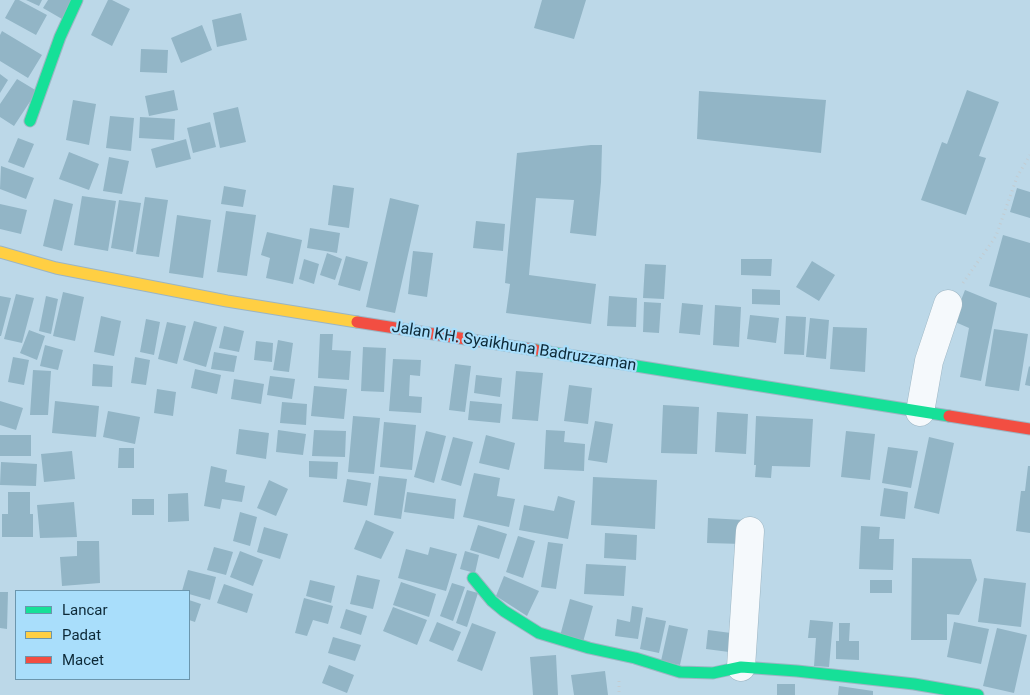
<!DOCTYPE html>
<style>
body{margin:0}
#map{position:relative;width:1030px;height:695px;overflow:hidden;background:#bcd8e8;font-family:Roboto,sans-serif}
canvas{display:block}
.legend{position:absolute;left:15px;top:590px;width:175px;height:90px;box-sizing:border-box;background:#a9defb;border:1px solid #6b96ad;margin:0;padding:6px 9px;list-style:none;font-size:15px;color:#0d2937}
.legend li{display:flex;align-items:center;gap:10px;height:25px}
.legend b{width:25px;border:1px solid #6b96ad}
</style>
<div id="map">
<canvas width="1030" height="695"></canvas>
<ul class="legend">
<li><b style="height:6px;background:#16e098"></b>Lancar</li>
<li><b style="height:6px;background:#ffcf43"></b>Padat</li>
<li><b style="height:6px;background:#f24e42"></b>Macet</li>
</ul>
</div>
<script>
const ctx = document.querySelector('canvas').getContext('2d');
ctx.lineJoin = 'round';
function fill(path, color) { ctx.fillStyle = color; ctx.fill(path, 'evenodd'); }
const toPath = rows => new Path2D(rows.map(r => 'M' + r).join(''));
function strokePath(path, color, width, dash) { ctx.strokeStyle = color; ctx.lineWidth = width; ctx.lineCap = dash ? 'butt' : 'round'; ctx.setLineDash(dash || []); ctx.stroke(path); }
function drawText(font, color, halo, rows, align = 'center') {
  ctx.font = font + ' Roboto,sans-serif'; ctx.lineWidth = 4.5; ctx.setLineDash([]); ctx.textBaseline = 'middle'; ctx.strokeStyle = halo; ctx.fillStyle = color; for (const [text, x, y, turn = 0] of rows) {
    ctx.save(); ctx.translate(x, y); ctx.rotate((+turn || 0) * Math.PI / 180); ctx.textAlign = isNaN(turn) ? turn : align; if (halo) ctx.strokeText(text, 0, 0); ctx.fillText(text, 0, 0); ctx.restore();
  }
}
fill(toPath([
 [15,0,19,0,47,15,36,35,5,18],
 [26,0,42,0,39,6],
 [48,0,71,0,62,19,43,8],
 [108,0,112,0,130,9,112,46,91,35],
 [542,0,586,0,574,39,534,28],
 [241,13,247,40,217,47,212,20],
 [202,25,212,50,181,63,171,38],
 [2,31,42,55,28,78,0,61,0,35],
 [141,49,168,50,167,73,140,72],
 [0,74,8,80,0,93],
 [17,79,37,91,14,126,0,117,0,104],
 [174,90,178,110,149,116,145,96],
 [967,90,999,102,979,156,986,158,966,215,921,200,942,142,947,144],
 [699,91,826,100,821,153,697,139],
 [73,100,96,104,89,145,66,140],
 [238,107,246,142,220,148,213,113],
 [110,116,134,118,131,151,106,148],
 [140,117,175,119,174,140,139,138],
 [210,122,216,147,193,153,187,128],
 [18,138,34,144,24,168,8,162],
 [186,139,191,159,156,168,151,149],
 [591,145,602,145,601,182,596,236,570,233,574,200,536,198,529,275,596,284,591,324,506,313,510,284,505,283,517,153],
 [69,152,99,164,89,190,59,179],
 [109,157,129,161,122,194,103,191],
 [1,166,34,178,26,199,0,189],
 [333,185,354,188,349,228,328,225],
 [224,186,246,190,243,207,221,204],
 [1017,188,1030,192,1030,218,1010,212],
 [82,196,116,201,108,251,74,245],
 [145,197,168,200,159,257,136,254],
 [390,198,419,205,395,313,366,307],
 [54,199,73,204,62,251,43,246],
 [119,200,141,203,133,252,111,248],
 [0,204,27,210,21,234,0,229],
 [226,211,256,215,247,276,217,272],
 [177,215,211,220,203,278,169,273],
 [476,221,505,224,503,251,473,248],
 [310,228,340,233,337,253,307,248],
 [267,232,302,240,293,284,266,278,270,258,261,255],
 [1003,235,1030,243,1030,298,989,286],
 [413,251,433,253,427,297,408,294],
 [327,253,342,259,335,280,320,275],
 [346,256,368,262,360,291,338,285],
 [304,259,319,264,314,284,299,279],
 [741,259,772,259,771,276,741,275],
 [812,261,835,275,819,301,796,287],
 [645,264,666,265,664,299,643,298],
 [752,289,780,290,780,305,752,304],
 [965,290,997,303,981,381,960,377,969,328,953,321],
 [63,292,84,297,75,341,53,336],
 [16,294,34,298,22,343,4,339],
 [0,296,11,298,1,336,0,336],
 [46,296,58,299,51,334,39,331],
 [609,296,637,298,636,327,607,326],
 [644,302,661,303,659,333,643,332],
 [682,303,703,305,700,335,679,333],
 [715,305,741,307,739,347,713,345],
 [750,315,779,318,776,343,747,339],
 [101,316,121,321,114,356,94,352],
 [786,316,806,317,804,355,784,354],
 [810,318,829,320,826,359,806,357],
 [146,319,160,322,154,355,140,352],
 [194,321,217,327,206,367,183,360],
 [167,322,186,326,177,364,158,359],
 [224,326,244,331,239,352,219,348],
 [833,327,867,328,865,372,830,369],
 [994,329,1028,334,1019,391,985,386],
 [29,330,45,336,37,360,20,353],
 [320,334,333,334,332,350,351,351,349,380,318,378],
 [278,340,293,343,289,372,273,370],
 [256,341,273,343,272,362,254,360],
 [45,345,63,350,58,370,40,366],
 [363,347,386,348,384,392,361,391],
 [214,352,237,356,234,372,211,369],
 [13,357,29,360,24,385,8,382],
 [135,357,150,360,146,385,131,383],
 [393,359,421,360,420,376,410,375,409,396,422,397,421,413,389,411],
 [93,364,113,366,112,387,92,386],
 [455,364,471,366,465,412,449,410],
 [1029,366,1030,367,1030,386,1025,385],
 [195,369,221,375,217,394,191,388],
 [33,370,51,371,48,415,30,415],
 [516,371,543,373,538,421,512,419],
 [476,375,502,378,500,397,474,393],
 [270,376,295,379,292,399,267,395],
 [234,379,264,384,261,404,231,399],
 [569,385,592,388,588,424,564,421],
 [314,386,347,389,344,419,311,416],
 [157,389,176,392,173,416,154,413],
 [0,401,23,408,16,430,0,425],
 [55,401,99,406,96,437,52,433],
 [470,401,502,404,500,423,468,420],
 [282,402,307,404,306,425,280,423],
 [663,405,699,407,697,454,661,453],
 [108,411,140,417,135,444,103,437],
 [717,412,748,414,746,454,715,452],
 [353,416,380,418,374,474,348,472],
 [756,416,813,419,810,467,772,466,771,478,755,477,756,465,754,465],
 [595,421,613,424,607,463,588,460],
 [384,422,416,425,412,470,380,467],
 [239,429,269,433,266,459,236,454],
 [278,430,306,434,303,455,276,452],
 [314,430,346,431,345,457,312,456],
 [546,430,565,431,564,442,585,444,584,471,544,469],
 [426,431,446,436,434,483,414,477],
 [846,431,875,434,870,480,841,477],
 [0,435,31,435,31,456,0,456],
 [486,435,515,443,509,470,479,463],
 [453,437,473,442,461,486,441,480],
 [929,437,954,443,939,514,914,508],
 [888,447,918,451,911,488,882,483],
 [119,448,134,448,134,468,118,468],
 [72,451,75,479,44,482,41,454],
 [309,461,338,462,337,479,309,477],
 [1,462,37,464,36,486,0,485],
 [211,466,227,470,225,482,245,486,242,502,222,499,220,509,204,506],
 [1028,466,1030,466,1030,533,1016,531,1021,491,1025,491],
 [474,473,500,478,497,496,515,499,509,527,463,517],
 [379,476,407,479,401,519,374,515],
 [593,477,657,480,655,529,591,525],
 [347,479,371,483,367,506,343,502],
 [269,480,288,489,276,516,257,508],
 [884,488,908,492,905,519,880,516],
 [8,492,30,492,30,514,33,514,33,537,2,537,2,514,8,514],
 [407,492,456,499,454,519,404,512],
 [188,493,189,521,168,522,168,494],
 [558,496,575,501,568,539,519,530,524,505,554,511],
 [132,499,154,499,154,515,132,515],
 [74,502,77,537,40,538,37,505],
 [240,512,257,517,250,546,233,541],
 [708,518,744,520,743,544,707,543],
 [366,520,394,532,381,559,354,549],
 [478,525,507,534,499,559,470,550],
 [861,526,880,527,879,539,894,539,893,570,859,569],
 [264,527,288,534,280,559,257,552],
 [605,533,637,535,636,560,604,558],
 [518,536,535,541,523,578,506,572],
 [77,541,99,541,100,583,62,586,60,557,77,556],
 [548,542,563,544,556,589,541,587],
 [214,547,233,552,226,575,207,570],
 [430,547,457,554,446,591,398,578,406,549,428,555],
 [240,551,263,560,253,586,230,577],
 [465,551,479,555,475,573,460,569],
 [912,558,971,559,977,580,959,615,947,614,947,640,911,640],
 [586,564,626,566,624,596,584,594],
 [188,570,216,577,210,600,189,594,189,591,182,591],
 [357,575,380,580,373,609,350,604],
 [504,576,539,591,527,616,496,596],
 [984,578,1026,583,1021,627,978,622],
 [310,580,335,586,331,603,306,596],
 [870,580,892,580,892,593,870,593],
 [401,582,436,594,429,617,393,605],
 [452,583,465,587,453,621,440,616],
 [224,584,253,594,247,613,217,603],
 [467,590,478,593,467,627,456,623],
 [0,592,8,592,7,629,0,628],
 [304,598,333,606,328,624,313,620,307,636,295,633],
 [570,599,593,606,583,642,560,636],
 [189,600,201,604,195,622,189,620],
 [632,606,643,608,638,639,615,636,617,619,630,622],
 [393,607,427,620,417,645,383,631],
 [346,609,367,616,361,635,340,628],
 [646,617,666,621,659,653,640,649],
 [810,620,833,622,829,667,814,666,816,638,808,638],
 [437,622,461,632,453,651,429,641],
 [954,622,989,629,981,664,947,657],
 [472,623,496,632,482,671,457,661],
 [839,623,850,623,849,641,859,641,859,660,836,659,836,641,839,641],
 [669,625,688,629,680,665,661,661],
 [997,628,1027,635,1014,693,983,686],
 [708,630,731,633,729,652,706,649],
 [333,637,361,645,355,661,328,653],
 [556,655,558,695,533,695,530,657],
 [329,665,354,675,347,693,322,683],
 [605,671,608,695,574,695,571,675],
 [777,684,795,684,795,695,777,695],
 [839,686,873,691,873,695,838,695]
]), '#92b5c6');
const street = toPath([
 [920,412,929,361,948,304],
 [741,667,750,531]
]);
const fast = toPath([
 [30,121,60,37,77,0],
 [536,350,949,416],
 [473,578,492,601,504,611,539,633,589,648,635,658,680,672,713,673,741,667,797,671,914,684,978,695]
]);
const slow = toPath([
 [0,252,56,268,227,301,357,322]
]);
const jam = toPath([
 [357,322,536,350],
 [949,416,1030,429]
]);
strokePath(street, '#9cb5c3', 29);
strokePath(fast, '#9cb5c3', 13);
strokePath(slow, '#9cb5c3', 13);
strokePath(jam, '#9cb5c3', 13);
strokePath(toPath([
 [963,283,996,236,1017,177,1030,155],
 [619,681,619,695]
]), '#c3ccd1', 3, [1, 4]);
strokePath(street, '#f5f9fc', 28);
strokePath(fast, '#16e098', 11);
strokePath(slow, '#ffcf43', 11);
strokePath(jam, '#f24e42', 11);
drawText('16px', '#0d2937', '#a9defb', [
 ["Jalan KH. Syaikhuna Badruzzaman",514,347,9]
]);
</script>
